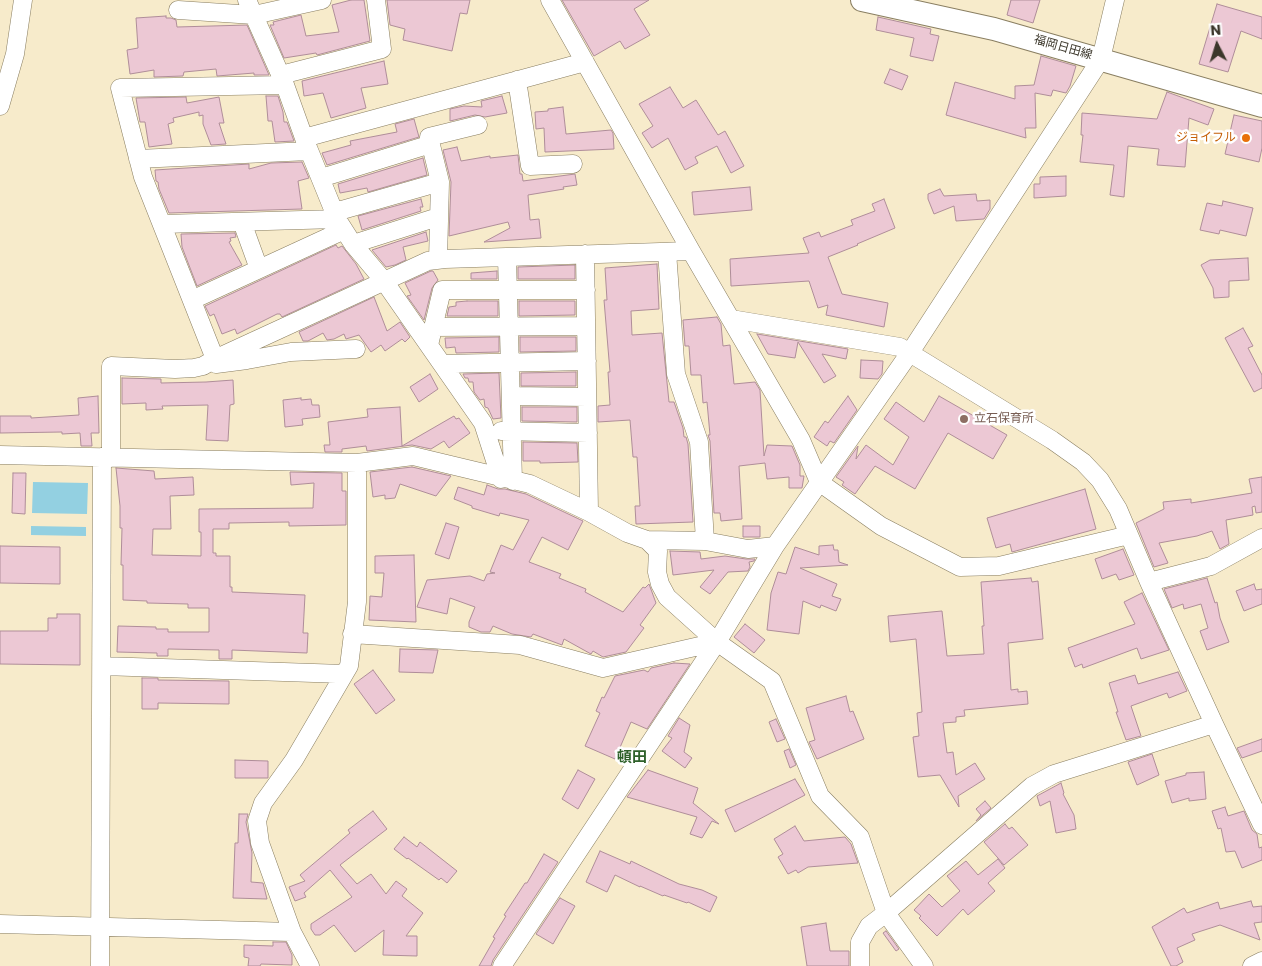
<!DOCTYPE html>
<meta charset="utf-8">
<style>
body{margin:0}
#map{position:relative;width:1262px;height:966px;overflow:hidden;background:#f7ebcb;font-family:Poppins,sans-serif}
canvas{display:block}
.north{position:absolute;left:1192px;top:20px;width:50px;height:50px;-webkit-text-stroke:4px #fff;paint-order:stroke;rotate:355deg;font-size:14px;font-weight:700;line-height:20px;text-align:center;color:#3c372b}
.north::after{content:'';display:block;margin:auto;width:18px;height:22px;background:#3c372b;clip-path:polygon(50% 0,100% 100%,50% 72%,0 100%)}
</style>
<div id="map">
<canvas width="1262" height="966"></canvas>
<div class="north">N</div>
</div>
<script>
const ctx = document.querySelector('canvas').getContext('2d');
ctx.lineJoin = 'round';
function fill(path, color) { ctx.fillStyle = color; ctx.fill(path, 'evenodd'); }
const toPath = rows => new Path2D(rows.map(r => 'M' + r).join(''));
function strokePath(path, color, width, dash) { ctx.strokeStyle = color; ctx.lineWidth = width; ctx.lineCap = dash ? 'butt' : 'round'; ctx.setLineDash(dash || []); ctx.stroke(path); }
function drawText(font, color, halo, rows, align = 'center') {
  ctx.font = font + ' Poppins,"Noto Sans JP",sans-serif'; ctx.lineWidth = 5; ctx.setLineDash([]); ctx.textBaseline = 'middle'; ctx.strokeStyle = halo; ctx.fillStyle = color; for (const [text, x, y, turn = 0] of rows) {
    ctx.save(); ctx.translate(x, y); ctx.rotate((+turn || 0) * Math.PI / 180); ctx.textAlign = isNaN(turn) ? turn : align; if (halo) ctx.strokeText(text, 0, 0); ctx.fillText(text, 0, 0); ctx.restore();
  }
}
fill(toPath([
 [33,482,88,483,87,514,32,513],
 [31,526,86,527,86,536,31,535]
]), '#93d0e1');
const building = toPath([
 [351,0,364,0,370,41,317,55,316,53,284,58,270,25,274,25,273,22,301,15,306,36,339,32,332,5,351,0],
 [387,0,470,0,467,14,460,13,452,51,403,40,405,29,390,25,387,0],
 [562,0,649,0,634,9,650,35,625,49,620,41,594,56,562,0],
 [1011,0,1040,0,1033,23,1007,15,1011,0],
 [1217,4,1262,17,1262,39,1241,31,1228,72,1199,64,1217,4],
 [166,16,166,18,171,18,176,20,177,27,247,25,269,75,254,75,254,73,217,76,216,69,184,72,183,76,154,77,154,70,130,74,127,50,138,48,136,18,166,16],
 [878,17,931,29,930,34,939,36,933,61,910,56,914,38,876,30,878,17],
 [1041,56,1076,66,1070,86,1066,93,1053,90,1051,96,1035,93,1036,128,1025,128,1026,138,946,115,955,82,1015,99,1015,86,1034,85,1041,56],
 [384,61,388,84,361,88,366,108,331,118,323,93,304,96,302,81,384,61],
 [890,69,908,76,902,90,884,83,890,69],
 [670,87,683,108,696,100,718,135,725,131,744,166,731,173,717,146,695,157,698,163,685,170,668,138,652,148,642,133,653,126,639,104,670,87],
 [1167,92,1214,109,1208,125,1189,118,1185,167,1157,165,1159,149,1128,146,1124,197,1110,195,1114,165,1080,162,1083,135,1081,135,1082,113,1157,119,1167,92],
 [266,96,278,96,283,112,284,122,287,122,294,141,275,142,272,121,268,121,266,96],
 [502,96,507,113,485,117,475,115,450,121,450,109,464,106,482,107,481,101,502,96],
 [186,97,187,103,219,97,224,123,219,123,226,144,211,145,203,124,203,115,199,116,199,112,173,118,174,122,168,124,172,144,149,147,145,122,140,122,136,98,186,97],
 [563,107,566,134,611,130,613,133,614,149,545,152,544,128,536,129,535,112,548,111,548,109,563,107],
 [1234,115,1262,121,1262,148,1259,162,1225,154,1234,115],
 [414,119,419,137,327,165,322,153,351,145,350,141,397,132,395,124,414,119],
 [457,147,461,161,490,156,490,158,518,155,520,174,522,174,523,181,575,174,577,185,563,187,564,189,528,195,530,220,539,219,541,238,484,242,510,228,508,222,449,236,451,182,443,150,457,147],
 [423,158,427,175,368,192,367,188,340,193,338,184,423,158],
 [302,162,309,178,298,181,302,209,169,213,159,189,158,182,156,181,155,170,249,164,249,169,271,163,302,162],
 [1066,176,1066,196,1034,198,1034,184,1040,184,1040,177,1066,176],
 [750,187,752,210,694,215,692,192,750,187],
 [940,189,944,196,976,194,977,201,990,200,990,209,984,219,956,221,954,206,934,214,928,199,928,194,940,189],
 [421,199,423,207,420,207,421,211,362,230,358,216,421,199],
 [884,199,895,228,857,244,858,245,828,257,842,294,888,303,884,327,826,315,828,305,818,308,809,281,731,286,730,259,809,253,803,238,819,232,821,237,853,225,851,220,875,211,872,204,884,199],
 [1223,201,1253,208,1246,236,1220,230,1219,234,1200,230,1207,203,1222,206,1223,201],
 [426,232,428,241,403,247,406,260,395,265,386,267,372,250,426,232],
 [235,233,236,237,230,238,231,241,229,242,242,265,197,286,182,247,181,234,235,233],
 [336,245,338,248,342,246,356,264,364,279,282,317,280,314,277,314,237,334,235,329,222,334,214,314,210,316,205,306,336,245],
 [1248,258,1249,280,1229,281,1229,297,1214,298,1213,288,1201,265,1210,260,1248,258],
 [657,264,659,309,631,311,632,335,662,333,669,402,674,402,683,428,684,437,686,437,688,444,693,522,636,524,635,506,640,506,637,457,633,457,630,420,598,422,598,406,610,405,608,372,610,372,604,300,607,300,605,268,657,264],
 [575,265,575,279,518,279,518,267,575,265],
 [431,271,433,271,438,280,432,288,424,320,407,296,411,295,405,283,431,271],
 [497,271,497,279,471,279,471,273,497,271],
 [374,297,387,331,400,322,410,337,405,342,402,339,385,351,381,345,371,352,359,335,346,339,344,334,334,339,327,340,323,333,308,341,303,341,299,332,374,297],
 [467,301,498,301,498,316,447,316,449,307,456,306,456,302,467,301],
 [519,301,575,301,575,315,519,316,519,301],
 [717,317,721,324,723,346,730,345,734,384,755,382,760,390,764,456,767,445,792,446,800,465,800,476,804,476,802,488,789,488,789,477,767,479,765,463,739,466,742,519,721,521,720,513,714,513,710,441,708,435,710,435,707,402,703,403,701,375,691,375,689,346,685,346,683,320,717,317],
 [1243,328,1253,346,1248,348,1262,375,1262,388,1254,392,1225,338,1243,328],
 [757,334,848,349,846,359,822,354,836,376,824,383,798,342,795,358,768,354,757,334],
 [499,337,499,352,456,353,455,347,446,348,445,338,499,337],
 [520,337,576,337,576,351,520,352,520,337],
 [861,360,883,361,882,374,878,379,860,378,861,360],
 [576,372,576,386,521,386,521,373,576,372],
 [499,373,501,418,493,419,488,408,485,407,484,399,480,400,474,392,473,382,469,382,468,378,465,378,463,374,499,373],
 [430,374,438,389,419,402,410,387,430,374],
 [122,378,161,379,161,383,206,382,233,380,234,401,234,404,230,405,228,441,206,440,208,405,162,406,163,409,146,410,146,403,122,404,122,378],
 [98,396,99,433,91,433,92,446,81,446,80,433,62,434,62,432,0,433,0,416,31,416,31,418,79,415,78,398,98,396],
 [848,396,857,410,834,443,830,441,827,446,814,437,825,421,828,423,848,396],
 [939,396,1007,435,993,459,948,433,915,489,875,466,855,494,842,485,844,482,836,477,858,446,856,459,866,445,893,465,909,437,884,419,896,402,924,422,939,396],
 [301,398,301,400,311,399,312,405,319,405,320,417,302,419,303,425,285,427,283,400,301,398],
 [400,407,402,446,454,416,456,419,459,418,470,433,449,448,444,441,431,449,412,445,367,451,366,446,342,449,342,452,325,452,324,445,330,445,328,422,368,417,367,409,400,407],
 [522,407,577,407,577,422,522,421,522,407],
 [523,442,577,443,578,462,540,463,540,461,523,461,523,442],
 [412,467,451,476,436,496,400,484,395,498,385,499,385,495,373,497,370,472,412,467],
 [116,468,154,471,155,479,193,477,194,495,170,496,171,529,153,529,152,555,201,556,201,532,199,532,199,509,313,508,314,483,291,485,290,472,342,473,342,491,346,491,346,525,289,526,289,522,229,523,229,529,213,529,213,553,216,553,216,556,230,556,230,587,232,587,232,592,305,595,303,633,308,633,307,653,232,650,232,659,219,659,219,650,168,649,168,656,157,656,157,653,117,652,118,626,156,627,156,629,168,629,168,632,209,632,209,608,188,608,188,604,147,603,147,601,123,600,123,565,121,565,122,528,120,528,120,506,116,468],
 [13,473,26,473,25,514,12,513,13,473],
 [1262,477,1262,512,1256,513,1255,506,1252,507,1253,515,1226,520,1229,544,1220,549,1212,531,1197,536,1159,543,1168,563,1154,567,1136,523,1164,509,1163,502,1191,499,1191,503,1252,493,1249,479,1262,477],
 [487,485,498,489,505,489,526,494,583,521,568,550,542,537,529,562,561,574,559,578,586,589,585,592,623,612,643,587,645,588,649,584,656,603,640,625,644,628,626,652,603,657,593,651,591,654,564,639,562,645,533,634,531,637,512,634,493,626,490,632,481,632,469,627,469,622,475,607,450,598,447,614,417,607,427,580,470,576,484,581,487,574,495,573,490,572,501,545,513,550,529,520,500,513,499,516,472,508,472,506,454,499,458,487,484,495,487,485],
 [1085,489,1096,529,1012,552,1010,544,996,548,987,518,1085,489],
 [446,523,459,527,449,559,435,554,446,523],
 [743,526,760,526,760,537,743,537,743,526],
 [833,545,834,550,838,550,839,562,848,565,800,568,837,584,832,596,841,599,836,611,821,605,820,608,803,601,799,634,767,630,771,593,778,572,786,574,795,547,819,555,819,546,833,545],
 [0,546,60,547,60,584,0,583,0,546],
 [1123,549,1134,575,1119,580,1116,574,1102,579,1095,559,1123,549],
 [670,551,700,552,701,559,725,556,746,559,755,559,754,561,749,562,750,567,748,571,728,572,710,594,700,587,714,570,673,575,670,551],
 [414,555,416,622,369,620,370,596,382,597,384,573,375,573,375,556,414,555],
 [1031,578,1032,582,1038,581,1043,639,1008,643,1011,690,1018,689,1018,692,1027,691,1028,704,964,710,965,716,956,717,956,722,943,723,947,753,953,752,956,775,975,763,985,779,958,796,959,807,940,775,918,777,913,737,919,736,917,713,922,712,916,639,890,642,888,616,942,611,947,656,984,654,982,626,984,626,981,582,1031,578],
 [1207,578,1215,603,1217,602,1220,618,1229,642,1207,650,1200,631,1208,628,1201,604,1184,609,1183,604,1172,608,1164,589,1207,578],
 [1254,584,1256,590,1262,589,1262,604,1244,611,1236,591,1254,584],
 [1142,593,1169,650,1141,659,1137,648,1083,668,1082,664,1075,667,1068,648,1135,624,1124,602,1142,593],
 [57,614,80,614,80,665,0,664,0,631,48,631,48,618,57,618,57,614],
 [745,624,765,640,754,653,734,637,745,624],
 [400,649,438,650,433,673,399,672,400,649],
 [674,663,690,664,647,729,631,722,615,759,585,746,600,713,596,711,602,697,604,698,615,676,644,670,648,672,651,668,674,663],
 [373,670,395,700,376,714,354,684,373,670],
 [1178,672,1187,691,1169,698,1167,693,1131,706,1141,736,1126,740,1116,712,1118,712,1109,683,1135,675,1138,684,1178,672],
 [142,678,158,678,158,680,229,681,229,704,158,703,158,709,142,709,142,678],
 [846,696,850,712,853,711,864,739,817,759,809,742,815,740,806,708,846,696],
 [679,718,690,725,684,752,692,758,685,768,662,751,672,738,668,736,679,718],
 [776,719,785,739,777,742,769,722,776,719],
 [1262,739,1262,751,1242,758,1237,748,1262,739],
 [789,749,796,765,790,768,784,751,789,749],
 [1152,754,1159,775,1137,785,1128,762,1152,754],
 [235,760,268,761,268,778,235,778,235,760],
 [578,770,595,779,578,809,562,799,578,770],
 [648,770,698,788,693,803,719,824,712,821,702,838,690,834,697,817,627,797,648,770],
 [1204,772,1206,799,1189,801,1189,798,1172,803,1165,781,1186,775,1186,773,1204,772],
 [795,779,805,795,735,832,725,810,795,779],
 [1061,783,1064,793,1063,794,1074,815,1076,829,1056,833,1050,801,1040,806,1037,796,1061,783],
 [985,801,991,808,976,821,981,815,976,809,985,801],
 [1225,807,1228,816,1244,811,1252,830,1257,834,1259,848,1262,847,1262,860,1242,868,1235,851,1226,852,1221,828,1218,829,1212,811,1225,807],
 [373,811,387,829,340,865,357,884,371,874,386,894,396,881,407,889,402,896,423,913,406,936,417,936,417,956,383,955,384,930,355,952,334,925,320,935,315,935,311,929,311,924,352,897,330,870,304,893,306,897,295,901,289,887,305,881,300,875,350,833,348,830,373,811],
 [239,814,248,814,246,822,252,853,251,882,263,883,267,899,233,898,235,843,238,843,239,814],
 [1005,824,1009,829,1012,827,1028,845,1004,865,984,842,1005,824],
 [795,826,804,841,845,837,851,844,858,863,808,867,798,873,796,870,788,874,778,857,783,854,774,839,795,826],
 [404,837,417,847,420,842,457,871,447,883,441,878,439,880,408,858,407,859,394,849,404,837],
 [600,851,630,864,631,861,679,884,702,890,717,897,710,912,688,902,687,903,664,895,663,896,640,886,640,887,615,875,607,892,586,882,600,851],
 [544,854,558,862,493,960,491,966,479,966,495,938,493,937,506,916,504,915,525,883,527,883,544,854],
 [998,859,1005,868,988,883,995,891,968,915,963,909,937,936,919,918,921,916,914,910,929,894,942,907,960,891,947,876,966,861,978,875,998,859],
 [560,898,575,906,553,944,536,934,560,898],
 [1251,901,1253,907,1262,906,1262,922,1254,923,1260,940,1220,925,1192,934,1195,940,1177,948,1183,962,1176,966,1171,966,1152,927,1184,908,1187,913,1218,902,1220,909,1251,901],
 [826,923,830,951,849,951,849,966,807,966,801,927,826,923],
 [886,931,899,949,896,951,883,933,886,931],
 [273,942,286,942,292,955,292,965,261,964,260,966,248,966,249,958,244,957,244,945,273,946,273,942]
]);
fill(building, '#ecc8d4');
strokePath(building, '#af8d99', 1);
const minor = toPath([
 [247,0,285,85,304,138,337,219,353,244,384,281,483,423,501,479],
 [550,0,691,251,801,440,819,482,881,526,960,567,999,566,1129,535],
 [178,10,254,15,322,0],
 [281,75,382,49,376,0],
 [517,80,530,166,573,164],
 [285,85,120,88,143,177,215,359,428,261,445,259,691,251],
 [0,106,15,54,23,0],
 [304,138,585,62],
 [138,159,309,151],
 [321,178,431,144],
 [335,212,440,182],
 [242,222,259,269],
 [163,224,337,219],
 [353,244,438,217],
 [667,252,676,374,699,442,705,541],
 [585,254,589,512],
 [507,257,513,481],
 [438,260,440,182,429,137,478,125],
 [192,300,344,230],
 [731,319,900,347,1052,440,1083,462,1100,480,1118,509,1149,582,1214,724,1262,825],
 [433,327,586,326],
 [429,345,442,290,586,290],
 [216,364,247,360,291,352,356,349],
 [442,364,587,361],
 [511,396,587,397],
 [501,431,588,433],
 [0,455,357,463,413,456,530,484,589,512,627,533,647,540,705,541,748,549,775,546],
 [111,458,111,366,175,369,194,368,203,366,215,359],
 [647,540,658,551,657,572,660,584,667,597,717,642,772,681,820,796,860,837,886,913,924,966],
 [1149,582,1211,566,1262,538],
 [352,634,520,645,603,668,717,642],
 [102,666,344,674],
 [0,924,292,932],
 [100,966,102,457],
 [310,966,292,932,260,843,257,821,263,803,294,760,349,666,357,602,357,463],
 [502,966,717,642,775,546,909,354,1101,59,1115,0],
 [860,966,860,942,869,926,886,913,1032,786,1054,774,1214,724],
 [1252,966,1262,961]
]);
const major = toPath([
 [862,0,994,29,1262,106]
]);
strokePath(minor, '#897e61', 19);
strokePath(major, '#897e61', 24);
strokePath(minor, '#fff', 18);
strokePath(major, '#fff', 22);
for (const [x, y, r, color] of [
 [1246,138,5,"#e8710a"],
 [964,419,5,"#8d6e63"]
]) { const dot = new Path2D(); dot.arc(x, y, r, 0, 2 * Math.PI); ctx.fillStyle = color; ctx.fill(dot); strokePath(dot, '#fff', 2); }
drawText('12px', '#3c372b', '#fff', [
 ["福岡日田線",1063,48,16]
]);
drawText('12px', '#c56008', '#fff', [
 ["ジョイフル",1236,138]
], 'right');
drawText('12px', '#785e54', '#fff', [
 ["立石保育所",974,419]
], 'left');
drawText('bold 15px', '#2f612b', '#fff', [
 ["頓田",632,758]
]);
</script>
